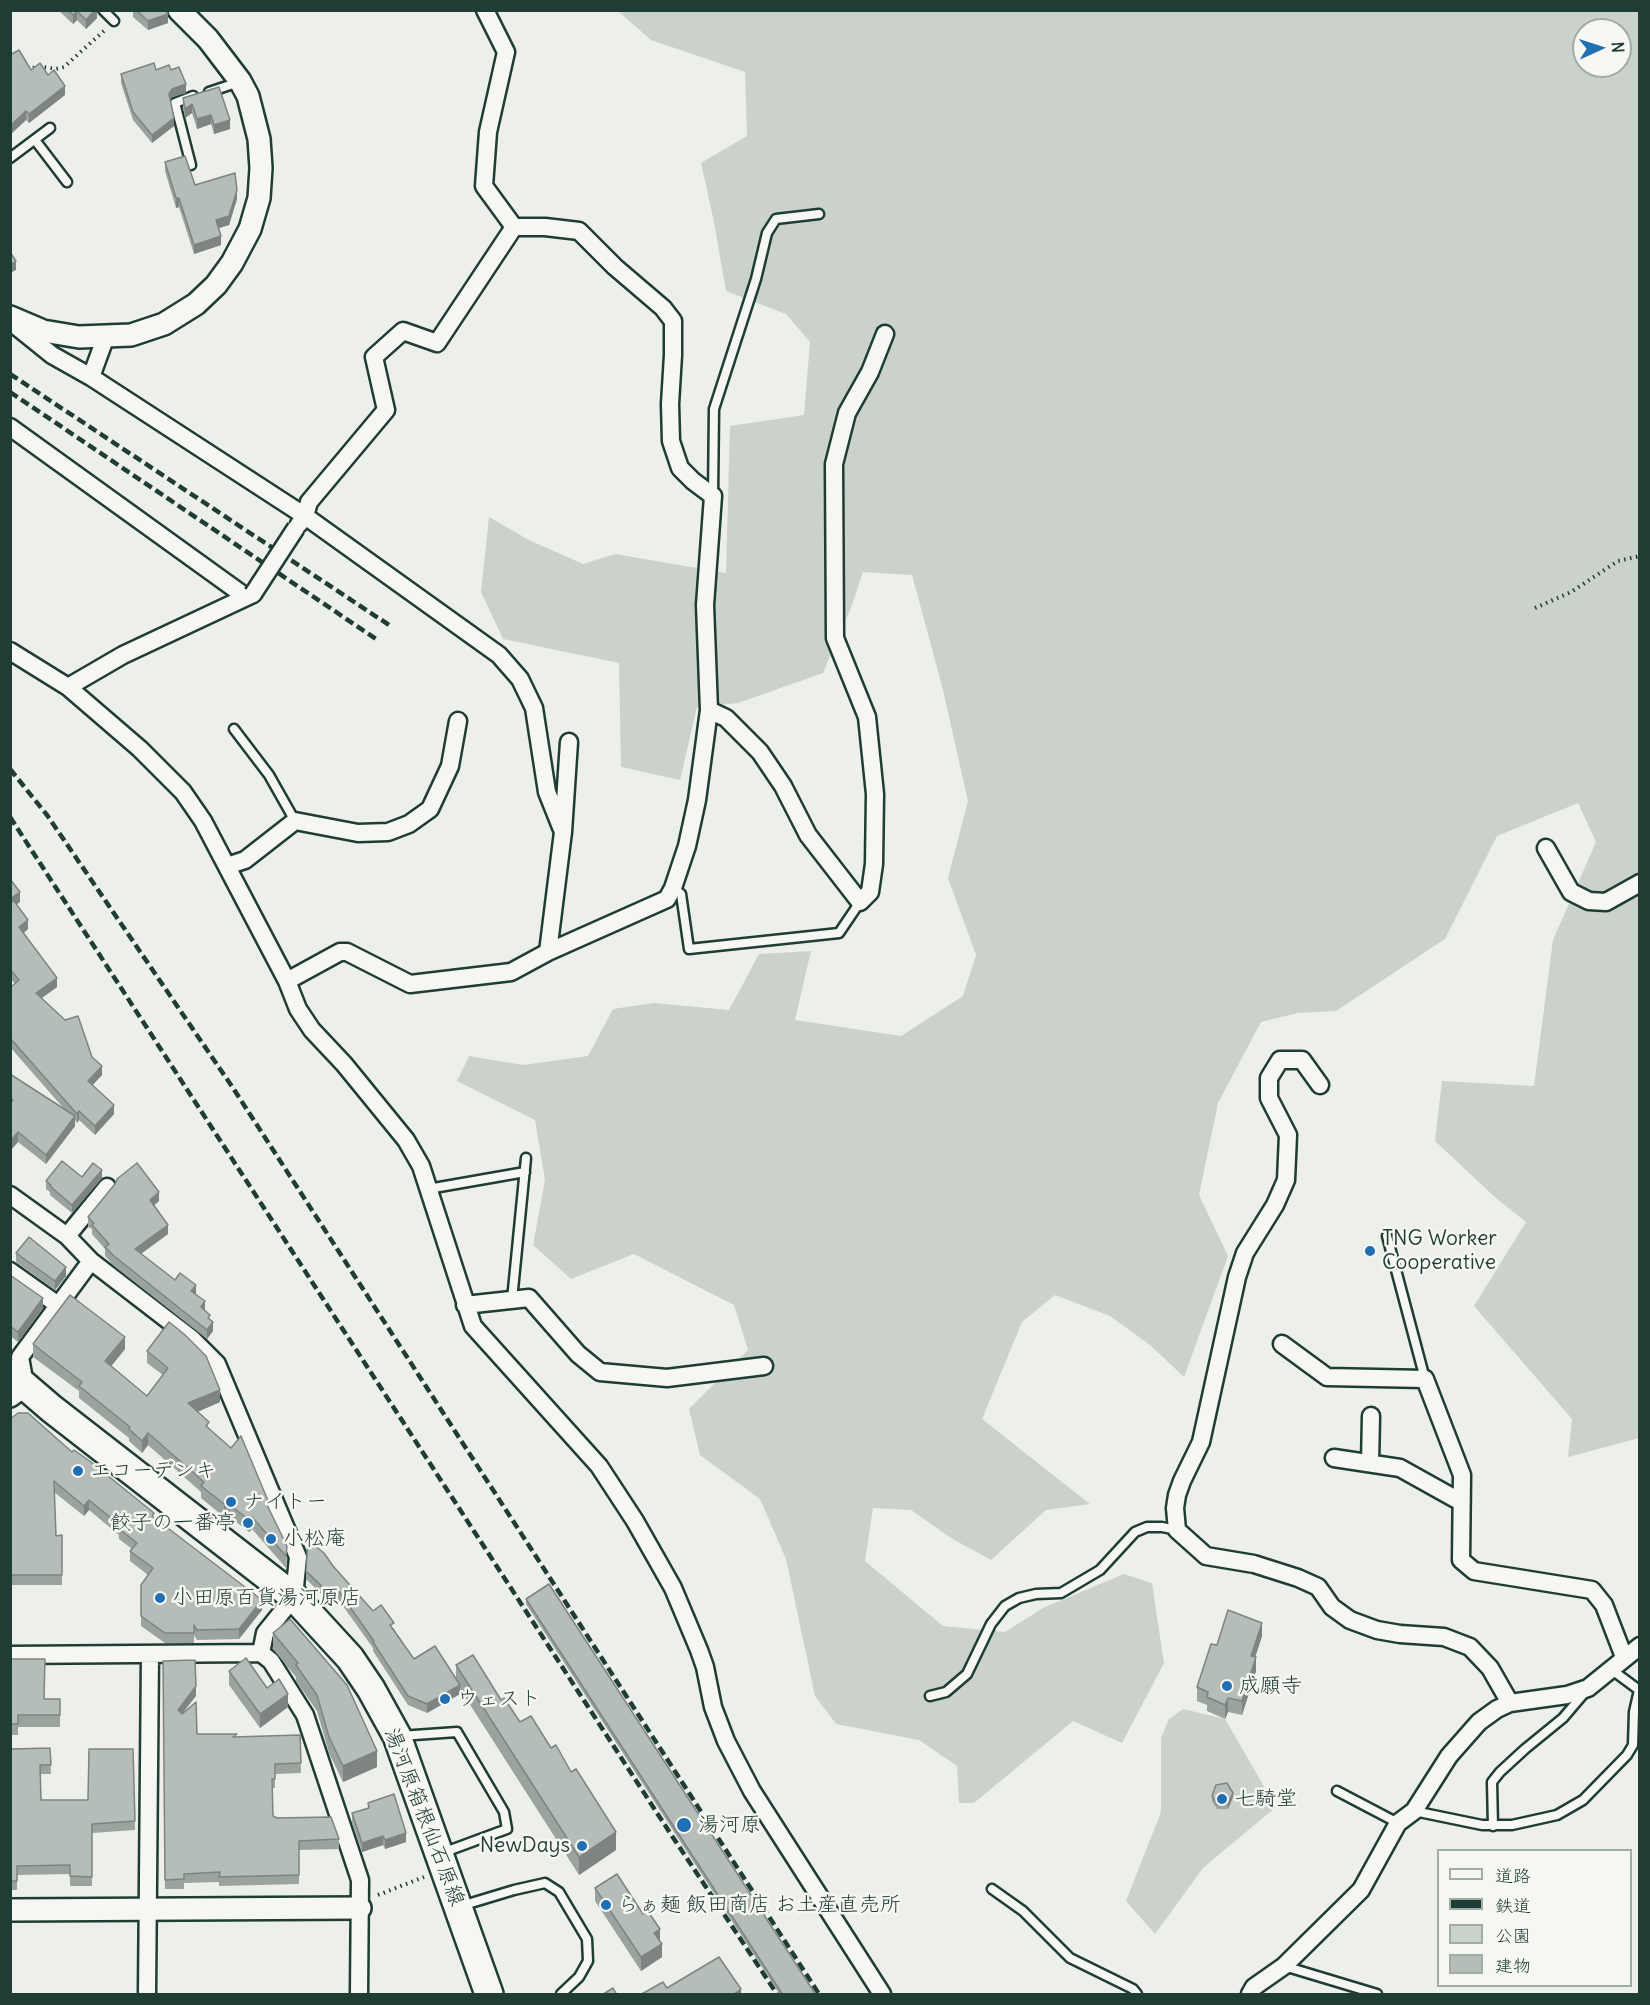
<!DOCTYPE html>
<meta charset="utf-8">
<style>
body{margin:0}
#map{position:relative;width:1650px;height:2005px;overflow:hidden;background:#edefea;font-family:Delius,"Klee One",sans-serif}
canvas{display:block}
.frame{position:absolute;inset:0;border:12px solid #1f3d34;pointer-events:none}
.legend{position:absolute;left:1437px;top:1849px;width:195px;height:138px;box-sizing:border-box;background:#f6f6f2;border:2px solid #a0aca6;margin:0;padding:8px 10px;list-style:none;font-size:18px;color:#1f3d34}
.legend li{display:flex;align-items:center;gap:12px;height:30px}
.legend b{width:30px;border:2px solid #a0aca6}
.north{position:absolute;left:1572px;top:18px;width:60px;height:60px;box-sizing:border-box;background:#f6f6f2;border:2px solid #a0aca6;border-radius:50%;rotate:87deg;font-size:16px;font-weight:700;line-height:24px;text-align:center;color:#1f3d34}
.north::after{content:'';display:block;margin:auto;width:21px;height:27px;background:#1f6fb2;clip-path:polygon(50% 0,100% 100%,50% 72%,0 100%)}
</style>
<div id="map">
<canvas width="1650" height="2005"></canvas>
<div class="frame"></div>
<ul class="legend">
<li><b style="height:8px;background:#f6f6f2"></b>道路</li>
<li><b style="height:8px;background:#1f3d34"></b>鉄道</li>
<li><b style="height:16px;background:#cbd2cc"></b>公園</li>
<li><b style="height:16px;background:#b4bdb8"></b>建物</li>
</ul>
<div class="north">N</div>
</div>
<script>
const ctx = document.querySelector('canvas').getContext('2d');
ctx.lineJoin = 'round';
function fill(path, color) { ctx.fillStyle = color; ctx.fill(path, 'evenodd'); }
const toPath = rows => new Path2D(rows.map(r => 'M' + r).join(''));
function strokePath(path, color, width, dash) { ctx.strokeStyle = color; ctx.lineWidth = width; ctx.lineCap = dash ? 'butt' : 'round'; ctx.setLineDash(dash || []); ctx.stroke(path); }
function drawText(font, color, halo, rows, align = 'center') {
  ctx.font = font + ' Delius,"Klee One",sans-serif'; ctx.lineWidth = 5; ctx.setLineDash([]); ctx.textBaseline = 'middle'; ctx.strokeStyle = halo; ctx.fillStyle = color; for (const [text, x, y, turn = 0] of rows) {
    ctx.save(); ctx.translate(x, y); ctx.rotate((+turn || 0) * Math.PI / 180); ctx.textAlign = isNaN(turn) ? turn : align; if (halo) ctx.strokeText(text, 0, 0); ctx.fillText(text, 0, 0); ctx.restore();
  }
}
fill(toPath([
 [618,11,1639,11,1639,1438,1568,1457,1572,1419,1474,1306,1526,1222,1497,1199,1435,1141,1442,1081,1534,1086,1553,940,1596,842,1578,803,1497,836,1445,939,1336,1011,1298,1013,1261,1022,1218,1103,1199,1195,1228,1256,1184,1377,1150,1345,1110,1316,1055,1295,1022,1322,982,1419,1090,1504,1046,1510,991,1560,951,1538,911,1510,873,1508,865,1561,943,1626,1005,1632,1043,1608,1124,1574,1152,1583,1164,1663,1122,1743,1073,1721,974,1803,959,1803,957,1766,919,1740,836,1724,815,1696,786,1559,760,1499,700,1455,689,1409,748,1350,734,1305,634,1254,571,1279,533,1245,545,1180,535,1120,457,1081,469,1056,523,1065,588,1056,613,1009,654,1003,729,1010,759,954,811,951,795,1020,901,1036,963,996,976,955,948,878,968,801,942,686,912,575,863,572,852,605,823,673,738,703,697,707,680,780,621,767,619,663,503,639,481,592,489,517,529,540,583,564,615,554,726,573,730,426,804,415,810,342,786,314,726,291,714,222,701,163,747,136,745,72,651,40],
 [1584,30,1620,30,1620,66,1584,66],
 [1183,1709,1225,1719,1276,1807,1203,1868,1155,1934,1126,1901,1161,1812,1161,1738,1169,1719]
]), '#cbd2cc');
const service = toPath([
 [103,10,114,21],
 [209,92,239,82],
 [35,140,67,182],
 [10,158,50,128],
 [191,165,175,103,193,96],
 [713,496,714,409,756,279,767,233,776,219,819,214],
 [234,729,269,775,295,821],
 [673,888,681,894,689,949,839,933,860,902],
 [428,1189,525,1172],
 [1387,1236,1425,1379],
 [512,1300,526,1158],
 [930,1696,946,1692,967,1674,991,1624,1005,1606,1019,1598,1036,1594,1061,1593,1100,1570,1135,1532,1147,1527,1162,1527,1177,1530],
 [400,1736,457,1732,504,1812,507,1829,442,1853],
 [1337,1791,1398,1823],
 [1414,1811,1482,1825,1512,1825,1557,1815,1583,1800,1627,1755,1633,1745,1634,1712,1639,1690,1612,1670],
 [1493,1826,1492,1782,1500,1772,1525,1749,1563,1718,1586,1691],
 [992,1889,1023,1911,1070,1958,1133,1989,1137,1994],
 [461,1906,514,1890,545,1883,559,1892,587,1939,588,1961,579,1977,561,1994],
 [1284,1966,1377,1994]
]);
const minor = toPath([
 [485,10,506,52,488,132,484,186,514,227],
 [11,322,52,355,91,377,305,516,499,655,520,679,534,708,547,792,563,832],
 [91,377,106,336],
 [10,427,246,597],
 [299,524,305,516,309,502,386,410,374,357,403,331,437,343,514,227],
 [10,651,68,687,140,749,183,792,203,821,287,981,298,1009,312,1030,344,1064,406,1140,421,1166,473,1326,599,1466,635,1521,673,1588,699,1650,705,1667,713,1707,726,1741,752,1791,882,1994],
 [68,687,123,655,253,594],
 [709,710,726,718,760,752,783,786,808,835,860,902,870,892,874,864,875,794,867,717,835,638,834,464,847,413,870,372,885,334],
 [1546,848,1571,892,1589,901,1606,902,1640,883],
 [227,866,245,860,295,821,358,833,388,832,409,824,430,809,450,766,458,721],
 [548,952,563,832,569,742],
 [287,981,340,952,347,952,410,984,511,972,548,952,667,899,673,888,687,846,697,800,709,710,705,605,713,496,693,481,680,468,671,441,670,404,673,355,673,321,663,308,615,267,579,231,545,227,514,227],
 [1320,1085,1302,1060,1280,1060,1269,1078,1269,1098,1288,1135,1286,1180,1275,1205,1245,1253,1237,1277,1201,1442,1182,1481,1177,1495,1175,1508,1177,1530,1206,1556,1254,1564,1298,1578,1318,1587,1332,1607,1350,1620,1377,1630,1400,1634,1444,1637,1470,1647,1490,1668,1510,1703],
 [10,1195,67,1236,91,1261,191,1338,217,1364,298,1557,294,1597,265,1633,261,1653],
 [67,1236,107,1187],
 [10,1271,58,1305],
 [465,1305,529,1298,578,1354,600,1372,667,1378,764,1366],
 [1282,1344,1327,1377,1425,1379,1462,1475,1461,1560,1474,1571,1592,1590,1604,1605,1624,1657],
 [25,1385,20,1357,91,1261],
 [1334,1458,1400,1468,1461,1502],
 [1370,1463,1371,1416],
 [10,1655,261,1653,271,1661,305,1715,360,1880,359,1994],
 [147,1994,150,1654],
 [1250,1994,1254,1987,1284,1966,1361,1890,1398,1823,1414,1811,1449,1756,1479,1722,1497,1709,1510,1703,1567,1695,1588,1688,1640,1646]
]);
const tertiary = toPath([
 [10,317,43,331,79,337,131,335,164,324,196,304,216,285,232,263,250,229,259,198,261,168,259,139,248,96,240,81,208,39,179,10],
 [10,1396,25,1385],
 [10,1910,360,1908]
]);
const primary = toPath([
 [10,1373,52,1409,294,1597,350,1658,371,1689,397,1736,489,1994]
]);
strokePath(service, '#1f3d34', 13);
strokePath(minor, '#1f3d34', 21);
strokePath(tertiary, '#1f3d34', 26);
strokePath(primary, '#1f3d34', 32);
strokePath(toPath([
 [28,71,37,66,56,69,64,67,106,29],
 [1535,608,1571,592,1618,561,1640,556],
 [378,1895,424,1877]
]), '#1f3d34', 4, [1.5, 4.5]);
strokePath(service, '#f6f6f2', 8);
strokePath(minor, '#f6f6f2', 16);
strokePath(tertiary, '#f6f6f2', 21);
strokePath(primary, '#f6f6f2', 27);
strokePath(toPath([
 [10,374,389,625],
 [10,392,379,641],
 [10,769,47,815,233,1088,819,1994],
 [10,817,672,1836,777,1994]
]), '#1f3d34', 4.5, [9, 4.5]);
const minorBridge = toPath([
 [253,594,296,528]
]);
strokePath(minorBridge, '#1f3d34', 21, []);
strokePath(minorBridge, '#f6f6f2', 16);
fill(toPath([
 [58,10,97,10,97,18,86,29,77,20,73,24],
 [133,10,165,10,168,23,148,30,133,17],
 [10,55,31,70,48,75,65,95,29,123,26,120,10,135],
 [156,70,171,70,186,93,172,97,170,100,174,126,152,143,133,120,121,83,121,74],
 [183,98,230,129,214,134,211,124,197,129,192,113,185,118,183,107],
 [165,162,195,185,237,199,229,225,219,228,221,245,194,254,179,207,176,208,165,171],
 [10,879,20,902,17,904,28,929,24,933,57,987,42,998,92,1057,102,1075,92,1085,114,1114,95,1135,79,1120,77,1123,75,1120,75,1126,46,1164,18,1142,10,1151,10,1074,66,1111,10,1047,10,988,15,984,10,978],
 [82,1177,102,1178,72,1213,50,1195,50,1192,46,1189,46,1181],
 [159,1201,154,1205,168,1234,141,1254,175,1280,196,1294,210,1319,213,1331,207,1339,114,1266,105,1256,105,1249,92,1234,92,1229,88,1227,88,1217],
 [16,1253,66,1276,55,1290,16,1262],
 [10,1275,43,1308,18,1342,10,1336],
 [33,1344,125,1349,111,1366,147,1396,163,1375,147,1363,147,1351,220,1402,197,1412,269,1509,287,1559,286,1568,252,1529,249,1532,226,1514,224,1517,201,1498,201,1492,148,1445,142,1453,129,1441,129,1438,79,1398,79,1391,33,1357],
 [10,1419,72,1452,154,1518,262,1610,239,1639,197,1640,194,1635,194,1643,165,1643,141,1626,141,1585,148,1575,130,1561,130,1551,132,1549,119,1539,119,1535,89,1510,84,1516,54,1492,56,1536,62,1535,62,1585,10,1585],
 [333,1566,373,1611,394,1629,414,1659,456,1679,456,1665,501,1700,520,1722,551,1748,616,1850,579,1875,460,1689,460,1694,427,1713,408,1705,373,1651,373,1648,338,1599,332,1605,306,1579,306,1571],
 [526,1599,816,1995,780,1995,526,1604],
 [290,1619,377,1767,343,1782,329,1753,317,1711,296,1681,296,1677,273,1649,273,1633],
 [1262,1636,1255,1657,1256,1671,1242,1715,1228,1712,1225,1719,1207,1711,1207,1705,1197,1701,1197,1687,1217,1645],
 [10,1659,45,1699,60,1699,60,1727,18,1727,18,1735,10,1735],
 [163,1661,196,1696,182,1713,197,1734,237,1737,300,1735,301,1773,275,1774,275,1788,273,1788,273,1816,339,1839,339,1849,299,1850,299,1884,219,1886,219,1882,184,1883,184,1889,165,1889],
 [229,1671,288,1707,260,1728,229,1685],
 [50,1748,51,1774,40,1774,41,1800,88,1800,133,1749,135,1830,92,1833,92,1886,70,1886,70,1874,17,1875,17,1890,10,1890,10,1749],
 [1212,1796,1233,1797,1228,1809,1217,1809,1212,1801],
 [368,1803,406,1842,385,1849,383,1845,362,1852,352,1823,352,1813,368,1808],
 [595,1888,660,1941,662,1957,641,1971,595,1901]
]), '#9ba39e');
fill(toPath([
 [95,10,97,10,97,18,86,29,86,20],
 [77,11,77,20,73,24,73,15],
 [168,14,168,23,148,30,148,21],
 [186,84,186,93,172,97,169,102,169,94,172,89],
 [65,86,65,95,29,123,29,114],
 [192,104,192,113,185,118,185,109],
 [26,111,26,120,10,135,10,126],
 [211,115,211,124,197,129,197,119],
 [174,118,174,126,152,143,152,135],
 [230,120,230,129,214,134,214,125],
 [237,190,237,199,229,225,216,229,216,220],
 [176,198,179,198,179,207,176,208],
 [221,236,221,245,194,254,194,245],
 [16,261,16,270,10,273,10,265],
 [20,892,20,902,10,909,10,899],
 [28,920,28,929,19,936,19,927],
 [57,978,57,987,36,1002,36,993],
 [102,1066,102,1075,88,1090,88,1081],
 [114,1105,114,1114,95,1135,95,1126],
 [79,1111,79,1120,77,1123,77,1114],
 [75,1116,75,1126,46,1164,46,1155],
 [18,1132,18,1142,10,1151,10,1142],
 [102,1170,102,1178,72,1213,72,1205],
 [159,1192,159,1201,150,1209,150,1200],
 [168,1225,168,1234,135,1258,135,1249],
 [66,1267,66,1276,55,1290,55,1281],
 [196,1285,196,1294,191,1301,191,1291],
 [43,1298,43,1308,18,1342,18,1332],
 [205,1301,205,1310,201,1316,201,1307],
 [213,1322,213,1331,207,1339,207,1330],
 [125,1337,125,1349,105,1374,105,1361],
 [220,1390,220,1402,188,1416,188,1403],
 [148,1433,148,1445,142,1453,142,1441],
 [89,1500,89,1510,84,1516,84,1506],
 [226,1502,226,1514,224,1517,224,1504],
 [252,1517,252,1529,249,1532,249,1520],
 [338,1590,338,1599,332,1605,332,1596],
 [262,1600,262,1610,239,1639,239,1629],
 [1262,1623,1262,1636,1251,1670,1251,1656],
 [1256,1657,1256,1671,1242,1715,1242,1701],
 [460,1685,460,1694,427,1713,427,1704],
 [196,1686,196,1696,178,1719,178,1710],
 [288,1694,288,1707,260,1728,260,1714],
 [1228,1698,1228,1712,1225,1719,1225,1705],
 [377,1751,377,1767,343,1782,343,1766],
 [1233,1793,1233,1797,1228,1809,1228,1804],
 [616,1832,616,1850,579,1875,579,1857],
 [406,1833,406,1842,385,1849,385,1840],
 [383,1836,383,1845,362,1852,362,1843],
 [660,1929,660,1943,654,1933],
 [662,1944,662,1957,641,1971,641,1957],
 [741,1989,741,1995,733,1995]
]), '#7e8481');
const building = toPath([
 [68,10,95,10,86,20,77,11,73,15,68,10],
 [136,10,165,10,168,14,148,21,136,10],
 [19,50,31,70,40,63,48,75,54,70,65,86,29,114,26,111,10,126,10,55,19,50],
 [154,63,156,70,169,65,171,70,179,67,186,84,172,89,169,94,174,118,152,135,133,112,121,74,154,63],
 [219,87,230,120,214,125,211,115,197,119,192,104,185,109,183,98,219,87],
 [185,156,195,185,235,173,237,190,229,216,216,220,221,236,194,245,179,198,176,198,165,162,185,156],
 [10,252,16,261,10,265,10,252],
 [10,879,20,892,10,899,10,879],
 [14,901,28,920,19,927,57,978,36,993,65,1020,78,1016,92,1057,102,1066,88,1081,114,1105,95,1126,79,1111,77,1114,10,1038,10,988,19,980,10,969,10,903,14,901],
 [10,1074,75,1116,46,1155,18,1132,10,1142,10,1104,13,1100,10,1098,10,1074],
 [62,1161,82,1177,93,1163,102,1170,72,1205,50,1186,51,1185,46,1181,62,1161],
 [137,1163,159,1192,150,1200,168,1225,135,1249,175,1280,180,1273,196,1285,191,1291,205,1301,201,1307,210,1315,208,1318,213,1322,207,1330,114,1256,105,1247,109,1244,92,1225,94,1223,88,1217,115,1184,117,1179,137,1163],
 [29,1237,66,1267,55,1281,16,1253,29,1237],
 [10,1275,43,1298,18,1332,10,1326,10,1275],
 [70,1295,125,1337,105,1361,147,1396,168,1368,147,1351,169,1322,184,1334,206,1356,220,1390,188,1403,209,1422,206,1426,231,1448,241,1436,269,1503,267,1505,287,1546,286,1556,252,1517,249,1520,226,1502,224,1504,201,1486,204,1482,148,1433,142,1441,129,1429,130,1427,79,1386,82,1382,33,1344,70,1295],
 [18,1413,28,1413,72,1452,74,1450,91,1462,128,1492,154,1513,152,1516,262,1600,239,1629,197,1630,194,1625,194,1633,165,1633,141,1616,141,1585,153,1568,130,1551,137,1543,119,1529,121,1526,89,1500,84,1506,54,1481,56,1536,62,1535,62,1575,10,1575,10,1419,18,1413],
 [308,1540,324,1553,333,1566,373,1611,381,1605,394,1623,390,1625,414,1659,435,1646,460,1685,427,1704,408,1696,373,1642,374,1641,338,1590,332,1596,306,1571,308,1540],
 [549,1584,816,1995,783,1995,526,1599,549,1584],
 [1228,1610,1262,1623,1251,1656,1256,1657,1242,1701,1228,1698,1225,1705,1207,1697,1208,1692,1197,1687,1211,1644,1217,1645,1228,1610],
 [290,1619,347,1685,377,1751,343,1766,329,1737,317,1695,296,1665,298,1663,273,1633,290,1619],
 [473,1655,501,1700,504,1698,520,1722,531,1716,551,1748,556,1745,571,1772,576,1769,616,1832,579,1857,456,1665,473,1655],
 [246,1658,267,1688,279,1679,288,1694,260,1714,229,1671,246,1658],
 [10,1659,45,1659,44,1699,60,1699,60,1715,18,1715,18,1724,10,1724,10,1659],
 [195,1660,196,1686,178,1710,182,1714,196,1702,197,1734,237,1734,233,1737,300,1735,301,1763,275,1764,275,1779,272,1779,273,1816,277,1818,331,1817,339,1839,299,1841,299,1875,219,1877,220,1872,184,1874,184,1879,165,1880,163,1661,195,1660],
 [50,1748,51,1765,40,1765,41,1800,88,1800,89,1749,133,1749,135,1821,92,1824,92,1877,70,1876,70,1865,17,1866,17,1881,10,1881,10,1749,50,1748],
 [1227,1783,1233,1793,1228,1804,1217,1804,1212,1796,1216,1785,1227,1783],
 [394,1794,406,1833,385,1840,383,1836,362,1843,352,1813,369,1808,368,1803,394,1794],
 [617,1874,643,1914,647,1910,660,1929,654,1933,662,1944,641,1957,595,1888,617,1874],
 [719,1957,741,1989,733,1995,640,1995,663,1982,667,1988,719,1957],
 [613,1988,617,1995,602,1995,613,1988]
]);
fill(building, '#b4bdb8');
strokePath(building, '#7e8481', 1.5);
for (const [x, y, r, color] of [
 [1370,1251,6,"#1f6fb2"],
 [78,1471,6,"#1f6fb2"],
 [231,1502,6,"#1f6fb2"],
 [248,1523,6,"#1f6fb2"],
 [271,1539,6,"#1f6fb2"],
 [160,1598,6,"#1f6fb2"],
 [1227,1686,6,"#1f6fb2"],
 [445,1699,6,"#1f6fb2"],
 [1222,1799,6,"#1f6fb2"],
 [684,1825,8,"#1f6fb2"],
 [582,1846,6,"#1f6fb2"],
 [606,1905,6,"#1f6fb2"]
]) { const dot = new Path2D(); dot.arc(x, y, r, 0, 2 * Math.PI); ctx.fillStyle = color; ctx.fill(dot); strokePath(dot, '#f6f6f2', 2); }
drawText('21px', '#1f3d34', '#f6f6f2', [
 ["TNG Worker",1382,1239],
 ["Cooperative",1382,1263],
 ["エコーデンキ",90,1471],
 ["ナイトー",243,1502],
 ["餃子の一番亭",236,1523,"right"],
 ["小松庵",283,1539],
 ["小田原百貨湯河原店",172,1598],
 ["成願寺",1239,1686],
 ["ウェスト",457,1699],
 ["七騎堂",1234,1799],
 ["湯河原",698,1825],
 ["NewDays",570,1846,"right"],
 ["らぁ麺 飯田商店 お土産直売所",618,1905]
], 'left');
drawText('21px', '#1f3d34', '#f6f6f2', [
 ["湯河原箱根仙石原線",424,1817,69]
]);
</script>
